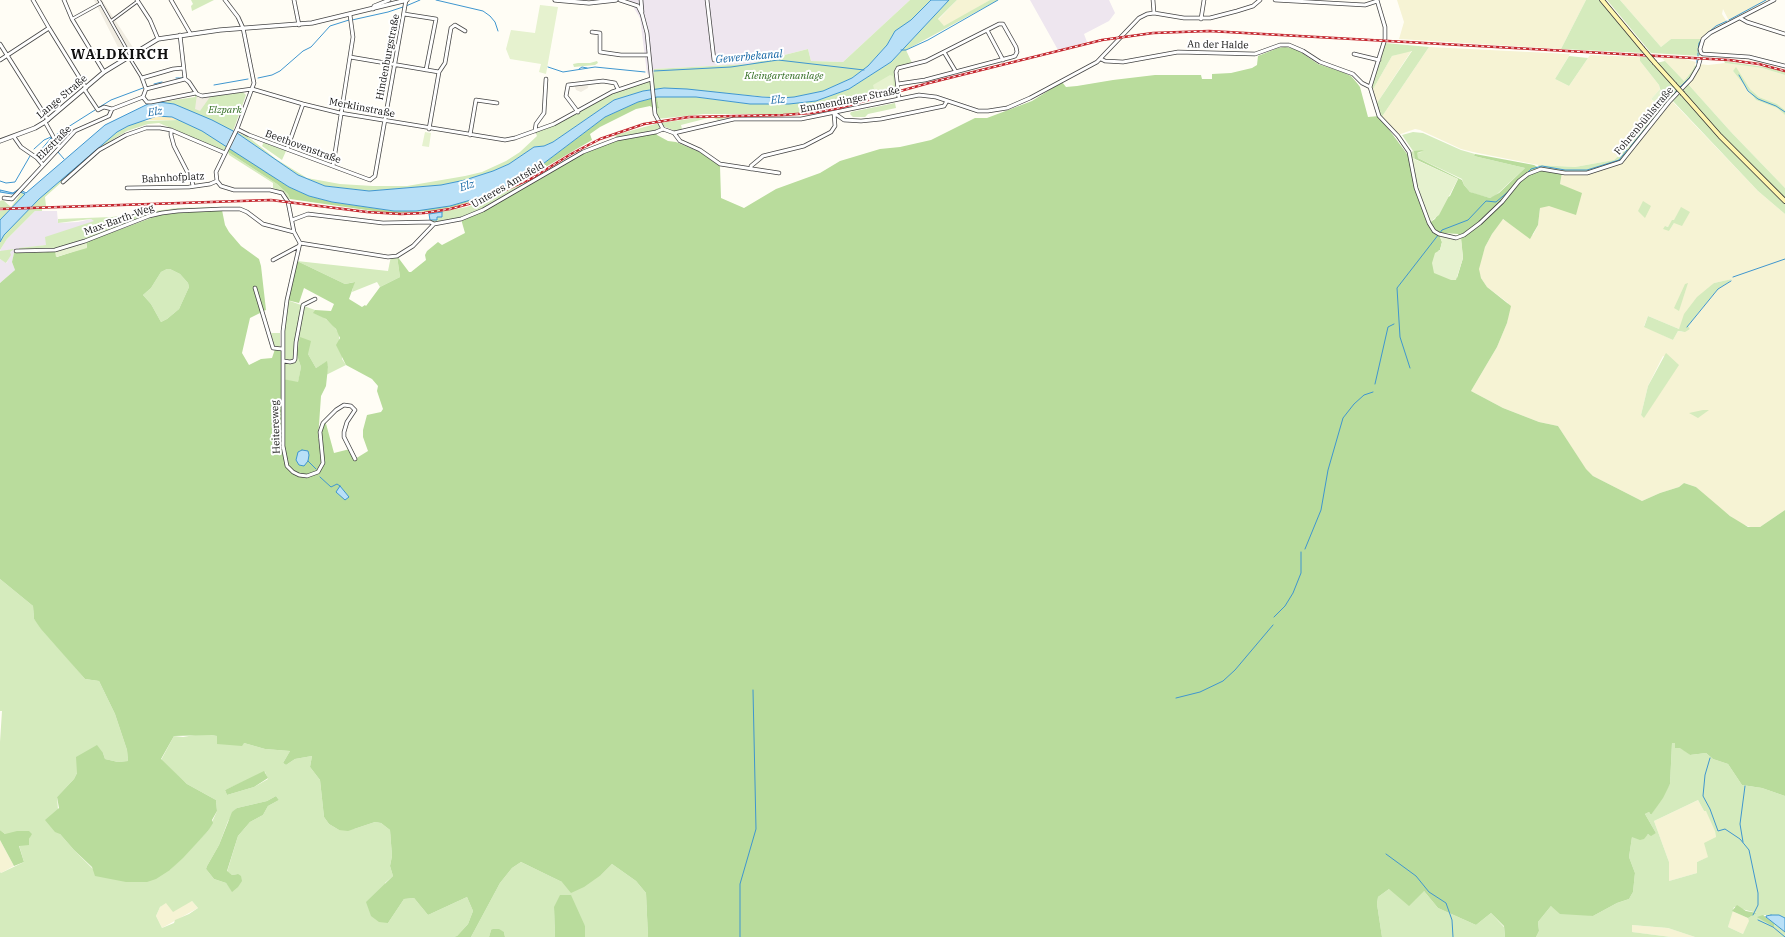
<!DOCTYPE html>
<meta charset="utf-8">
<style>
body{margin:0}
canvas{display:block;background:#fffdf5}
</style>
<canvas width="1785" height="937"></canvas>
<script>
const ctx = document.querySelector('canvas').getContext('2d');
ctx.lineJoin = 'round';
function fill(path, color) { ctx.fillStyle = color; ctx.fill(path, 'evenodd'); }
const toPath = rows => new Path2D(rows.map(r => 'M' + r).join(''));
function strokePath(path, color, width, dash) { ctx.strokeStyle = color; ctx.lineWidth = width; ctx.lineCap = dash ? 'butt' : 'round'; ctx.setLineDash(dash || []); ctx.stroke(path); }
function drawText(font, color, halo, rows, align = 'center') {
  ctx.font = font + ' "IBM Plex Serif",serif'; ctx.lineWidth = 4; ctx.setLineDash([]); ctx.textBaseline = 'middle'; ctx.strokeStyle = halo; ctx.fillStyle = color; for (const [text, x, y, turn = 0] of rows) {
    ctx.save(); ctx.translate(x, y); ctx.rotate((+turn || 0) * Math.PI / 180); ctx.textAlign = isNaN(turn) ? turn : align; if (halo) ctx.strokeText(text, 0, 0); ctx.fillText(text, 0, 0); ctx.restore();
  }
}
fill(toPath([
 [629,0,910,0,843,62,811,61,808,49,749,64,654,69,653,80,647,73,640,18],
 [1030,0,1109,0,1115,13,1109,21,1084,34,1087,42,1058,50],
 [35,211,57,211,58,223,78,222,91,219,95,221,76,228,46,245,22,248,19,252,14,253,12,262,15,270,0,283,0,259,7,263,9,251,13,249,1,252,0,250,7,239]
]), '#eee6ef');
fill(toPath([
 [957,0,990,0,944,27,938,20],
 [1397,0,1586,0,1561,49,1399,39,1404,22],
 [1620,0,1768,0,1729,21,1723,9,1722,14,1727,22,1709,32,1702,39,1671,39,1661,47],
 [1429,47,1570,54,1555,79,1569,86,1590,55,1640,57,1640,61,1659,85,1660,89,1651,99,1661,107,1614,160,1575,167,1538,165,1473,152,1461,149,1420,130,1415,129,1398,135,1381,118],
 [1412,50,1375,106,1372,91,1392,56],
 [1662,58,1685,59,1696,62,1692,71,1684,81],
 [1725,63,1762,68,1785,75,1785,110,1777,104,1759,97,1750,89,1736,68,1733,71,1756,100,1777,108,1785,115,1785,188,1731,132,1688,84,1699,64,1708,65],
 [1671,100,1758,191,1785,214,1785,510,1760,527,1754,528,1741,524,1714,504,1696,487,1684,483,1679,487,1660,493,1642,501,1593,476,1586,470,1558,426,1539,422,1503,408,1471,391,1497,347,1507,323,1508,317,1508,303,1487,287,1481,278,1478,269,1485,247,1492,234,1502,219,1533,235,1538,225,1540,208,1566,187,1560,184,1562,172,1621,162],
 [1681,208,1689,212,1674,223,1669,231,1665,226,1668,227,1674,221],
 [1732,279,1729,282,1718,289,1698,313,1688,326,1690,329,1682,332,1678,331,1673,340,1644,326,1648,316,1679,329,1714,283],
 [1663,356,1678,365,1644,417,1641,415,1648,386],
 [1698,800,1704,811,1706,810,1715,830,1716,837,1709,857,1697,862,1697,873,1669,881,1669,862,1654,821],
 [0,840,14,866,1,873,0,872],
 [192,901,198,908,162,928,156,916,160,907,166,902,168,904],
 [1732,911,1748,918,1750,921,1743,934,1728,927],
 [1632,925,1668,928,1695,937,1671,937,1631,932]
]), '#f6f3d4');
fill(toPath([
 [191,0,214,0,192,11,191,6,193,4],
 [910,0,931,0,911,20,893,35,887,45,868,66,852,78,823,91,794,97,781,98,664,88,643,91,614,100,553,142,544,146,534,147,509,164,493,171,465,180,441,185,369,191,325,186,298,175,237,133,247,136,276,159,307,178,340,184,373,186,407,186,465,176,482,172,506,161,520,152,537,136,535,131,554,124,598,99,651,79,653,80,654,69,749,64,808,49,811,61,843,62],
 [949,0,957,0,938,19,944,26,990,0,998,0,906,50,912,63,896,67,894,72,896,91,839,106,811,112,782,114,704,114,657,119,654,109,659,107,657,97,696,97,750,104,789,104,816,101,849,89,891,62],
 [1586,0,1599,0,1643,53,1561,49],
 [1607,0,1620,0,1661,47,1671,39,1702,39,1699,48,1700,56,1651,53],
 [1385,43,1429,47,1381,118,1375,106,1412,51,1392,56,1372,91,1370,87],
 [1569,56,1588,58,1569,86,1555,79],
 [1640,57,1647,57,1652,64,1665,61,1684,81,1692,71,1695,65,1698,67,1688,84,1731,132,1785,188,1785,214,1758,191,1671,99,1621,161,1587,173,1565,173,1541,169,1538,165,1575,167,1614,160,1627,147,1661,108,1659,105,1666,98,1661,92,1659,85,1640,61],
 [597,61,598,63,595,65,574,67,573,64,578,63,590,63],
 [1724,61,1771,68,1785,72,1785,75,1762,68,1725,63],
 [1736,67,1750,89,1759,97,1777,104,1785,110,1785,115,1777,108,1756,100,1733,71],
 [243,92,246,95,233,131,174,104,162,102,195,97,195,93,203,97,219,93,226,95],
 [895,103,896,108,868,114,865,117,853,117,850,114,851,112],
 [705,117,729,117,718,120,712,117,681,125,682,129,675,131,663,126,656,131,616,137,615,135,659,123],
 [179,120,202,131,227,145,224,151,159,123,148,124,127,131,102,146,45,197,46,206,42,206,42,211,35,211,7,239,0,250,0,242,4,235,35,202,117,132,134,123,143,121],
 [1413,132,1423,133,1461,150,1475,154,1474,156,1525,168,1495,196,1490,198,1475,194,1470,192,1464,185,1462,179,1418,158,1416,153,1422,152,1415,151,1415,159,1412,158,1410,153,1413,151,1402,135],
 [264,142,286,151,282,160,262,146],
 [228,152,277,184,288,194,290,199,288,199,281,191,273,188,273,183,229,155],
 [520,185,523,186,483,210,467,217,434,224,430,222,429,214,467,207],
 [22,192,25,194,0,220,0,211,5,210,5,209,0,208,0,201,3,200,11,207],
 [1643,201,1651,206,1645,218,1638,211],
 [221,207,222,210,162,214,55,251,40,253,19,252,19,248,46,245,45,237,94,221,91,219,58,223,58,219,112,217,177,208],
 [1681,207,1690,212,1682,226,1674,223,1669,231,1663,229,1665,226,1668,227,1672,220,1674,220],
 [14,249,10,252,11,255,6,263,0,259,0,251],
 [391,256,397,256,400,277,380,287,377,282,352,292,354,282,345,284,297,261,388,271],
 [167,269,170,269,180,274,188,283,189,287,179,309,167,319,161,322,151,304,143,295,151,288,161,272],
 [1732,279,1729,282,1718,289,1698,313,1688,326,1690,329,1685,332,1678,331,1673,340,1644,327,1648,316,1679,329,1684,314,1697,297,1714,283],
 [1688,283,1687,286,1679,311,1674,308,1685,284],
 [287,300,315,310,314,313,323,317,333,325,339,334,339,350,342,354,342,359,346,365,326,375,328,367,326,362,316,368,308,354,297,355,301,367,298,383,283,379,282,349],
 [271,333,280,333,280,348,274,347],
 [1666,353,1679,365,1644,418,1641,415,1648,386],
 [1703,410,1709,410,1698,418,1689,413],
 [0,579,33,606,34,619,85,679,99,681,115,714,127,750,128,761,118,762,105,759,103,753,77,773,74,779,57,797,60,834,74,850,94,870,170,870,208,831,217,811,216,800,187,784,161,760,174,736,183,737,195,735,211,735,217,736,217,744,244,743,265,749,290,751,283,763,286,765,295,759,312,756,310,767,320,780,324,817,329,824,339,830,354,829,375,822,381,823,390,830,392,856,390,866,393,876,385,883,388,923,404,899,414,898,428,915,467,897,473,911,468,924,457,936,453,937,0,937,0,872,1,873,24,862,19,845,29,839,30,836,5,834,0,830,0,742,2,711,0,711],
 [265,772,268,779,254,787,227,795,225,790],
 [276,796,279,800,268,806,263,815,250,822,238,836,227,872,232,875,238,874,232,891,226,883,214,879,206,869,207,866,219,845,228,821,237,808,267,801],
 [192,901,198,908,189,914,175,920,174,923,162,928,156,916,160,907,166,903,173,912],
 [1672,743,1675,743,1690,755,1706,753,1713,759,1728,764,1742,785,1762,788,1785,796,1785,918,1782,916,1763,915,1774,926,1774,923,1785,932,1785,937,1695,937,1668,928,1632,925,1632,932,1671,937,1536,937,1539,931,1538,922,1551,906,1593,916,1617,903,1629,899,1633,892,1635,873,1629,857,1632,837,1656,833,1645,814,1649,812,1651,815,1670,784],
 [1698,800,1704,811,1706,811,1715,831,1716,837,1704,843,1708,857,1697,862,1697,873,1669,881,1669,862,1654,821],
 [1734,907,1757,913,1748,918,1749,921,1743,934,1728,927],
 [521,862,562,882,601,875,612,864,636,881,646,893,648,937,585,937,585,926,554,907,555,937,505,937,504,932,491,930,489,937,471,937,500,883,512,868],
 [1389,889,1424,891,1438,908,1476,925,1491,913,1504,927,1505,937,1382,937,1377,904,1378,897]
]), '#d5ebbd');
fill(toPath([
 [1285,47,1296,49,1318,64,1342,72,1351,76,1357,83,1360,87,1368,117,1379,116,1410,158,1426,220,1429,223,1435,219,1448,197,1450,196,1458,179,1415,159,1414,151,1424,150,1417,153,1418,158,1462,180,1464,185,1470,192,1490,198,1499,193,1525,168,1474,156,1475,154,1534,165,1541,169,1562,172,1560,184,1582,193,1576,215,1549,206,1540,208,1538,225,1530,239,1503,219,1492,234,1485,247,1479,269,1481,278,1487,287,1511,306,1507,323,1497,347,1471,391,1503,408,1539,422,1558,426,1586,469,1593,476,1642,501,1660,493,1679,487,1684,483,1696,487,1730,516,1748,527,1760,527,1785,510,1785,796,1762,788,1742,785,1728,764,1713,759,1706,753,1690,755,1680,748,1675,748,1675,743,1672,743,1670,784,1663,798,1651,815,1649,812,1645,814,1656,833,1651,836,1648,834,1644,839,1640,840,1632,837,1629,857,1635,873,1633,892,1629,899,1617,903,1593,916,1560,914,1551,906,1538,922,1539,931,1536,937,1505,937,1504,926,1491,913,1476,925,1438,908,1424,891,1409,906,1389,889,1378,897,1377,904,1382,937,648,937,646,893,636,881,612,864,601,875,584,887,571,893,562,882,521,862,512,868,500,883,471,937,453,937,457,936,468,924,473,911,467,897,428,915,414,898,404,899,388,923,379,922,371,916,366,902,393,876,390,866,392,856,390,830,381,823,375,822,348,831,339,830,329,824,324,817,320,780,310,767,312,756,295,759,286,765,283,763,290,751,265,749,244,743,242,746,217,744,217,736,211,735,174,736,161,759,187,784,216,800,217,811,212,820,213,823,208,831,183,858,170,870,156,879,147,882,126,882,95,876,92,867,74,850,60,834,55,832,45,820,59,808,57,797,74,779,77,773,76,757,97,745,103,753,105,759,118,762,128,761,127,750,115,714,99,681,85,679,41,629,34,619,33,606,0,579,0,283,15,270,12,262,14,253,40,253,55,251,57,257,87,247,86,242,162,214,222,210,225,225,229,232,241,246,259,259,261,266,266,310,250,318,242,353,249,365,261,359,272,358,275,349,282,349,283,379,298,382,301,367,297,355,300,337,311,341,308,354,316,368,327,361,328,367,326,386,321,396,318,439,320,440,320,432,325,420,334,453,350,449,355,459,368,451,363,437,363,430,367,415,381,412,383,409,377,391,378,386,372,379,346,365,336,345,340,338,336,329,326,319,313,313,315,310,331,311,334,304,304,288,299,303,287,300,297,261,345,284,355,282,349,299,362,307,365,305,366,306,380,287,400,277,397,256,409,272,411,272,426,260,425,255,427,251,438,242,442,245,465,233,461,219,483,210,583,152,617,139,656,132,657,135,668,141,676,142,702,153,720,166,721,198,744,208,776,189,820,173,840,161,880,149,900,147,931,140,975,118,987,118,1032,101,1062,82,1066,87,1077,86,1113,80,1155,75,1201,75,1202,79,1212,79,1212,74,1231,73,1252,68,1257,65,1258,56,1278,48],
 [1443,233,1458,234,1461,240,1463,258,1457,278,1438,251,1440,250,1442,242,1440,237],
 [167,269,170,269,180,274,188,283,189,287,179,309,167,319,161,322,151,304,143,295,151,288,161,272],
 [657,97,659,108,654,109,650,106,636,109,600,127,590,134,592,140,518,183,485,197,452,207,428,211,396,213,373,211,290,199,288,194,277,184,228,152,230,148,289,187,309,196,332,202,393,211,416,211,481,197,510,185,527,176,605,117,638,102],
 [264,771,268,778,254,787,227,795,225,790],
 [276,796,279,800,268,806,263,815,250,822,238,836,227,871,232,875,238,874,241,876,242,881,238,887,232,892,226,883,214,879,206,869,207,866,219,845,232,812,237,808,267,801],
 [0,830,5,834,17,831,29,831,32,834,29,839,29,845,19,846,24,862,14,866,0,840],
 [560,895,571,895,585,926,585,937,555,937,554,907],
 [1737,905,1746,911,1757,913,1748,918,1732,911],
 [1763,915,1774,923,1774,927,1757,917],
 [493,929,499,929,504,932,505,937,489,937,491,930]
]), '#b9dc9c');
fill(toPath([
 [157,116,167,116,179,120,147,120]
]), '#fbeec1');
fill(toPath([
 [540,5,558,7,546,74,539,72,541,64,510,59,506,49,511,30,535,33],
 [890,75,893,76,894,89,875,93,873,85],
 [1660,89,1666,98,1659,105,1651,99],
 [425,132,431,133,429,147,422,146],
 [1412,158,1458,179,1439,215,1430,222,1415,180],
 [1443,233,1461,236,1463,258,1456,280,1451,280,1434,273,1432,263,1435,253,1440,250,1442,242,1440,237],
 [86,242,87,248,56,257,55,251]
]), '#e6f2cf');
fill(toPath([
 [94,0,102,0,134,49,123,57],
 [589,83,588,88,581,92,576,90,574,84],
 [197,94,202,96,212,94,200,111,195,109]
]), '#f1ede2');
const water = toPath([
 [931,0,949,0,891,62,849,89,816,101,789,104,750,104,696,97,657,97,638,102,605,117,527,176,481,197,450,206,416,211,394,211,332,202,309,196,289,187,202,131,172,117,157,116,128,126,117,132,39,199,4,235,0,242,0,220,25,194,18,191,12,194,0,192,0,190,13,193,19,189,26,193,105,125,150,103,159,102,174,104,212,120,237,133,298,175,325,186,369,191,441,185,465,180,493,171,509,164,534,147,544,146,553,142,614,100,643,91,664,88,687,89,762,97,781,98,794,97,823,91,852,78,868,66,887,45,895,31,911,20,931,0],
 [442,212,442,217,437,217,437,220,430,220,429,214,442,212],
 [302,450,308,451,309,455,308,461,304,466,299,465,296,460,298,452,302,450],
 [340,486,349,497,345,500,336,492,340,486],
 [1771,915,1779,915,1785,918,1785,932,1766,917,1766,916,1771,915]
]);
fill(water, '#b9e0f7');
strokePath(water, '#3f96cf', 1);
strokePath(toPath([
 [436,0,483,11,490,16,495,22,498,31],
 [406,6,420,0],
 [352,20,388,12,403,7],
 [1729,20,1766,0],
 [901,50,906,50,928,40,998,0],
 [1698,51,1699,43,1704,36,1716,26,1727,21],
 [1698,53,1698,56],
 [1697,63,1697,60],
 [548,67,563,72,595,67,645,72],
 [1696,68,1697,65],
 [579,69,582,67,587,68],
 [654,71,731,67,778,60,864,70],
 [1739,75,1748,91,1758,99,1776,106,1785,112],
 [176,78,183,78],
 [258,78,272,75,280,71,303,51,311,47,330,26,349,20],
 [154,84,162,82],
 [214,85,248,79],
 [1679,88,1692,75],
 [1673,96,1677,90],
 [98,108,111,100,143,88],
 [57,134,95,110],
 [51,137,56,147],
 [1630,147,1655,117],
 [34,149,44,140,51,137],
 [41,150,51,138],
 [58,152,64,159],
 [37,156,38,155],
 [1524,176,1531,169,1542,166,1565,170,1587,170,1619,160,1627,150],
 [0,181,6,183,15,182,30,156],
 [1733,277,1785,259],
 [1687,327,1718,289,1731,281],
 [1410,368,1400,337,1397,288,1442,230,1468,220,1486,201,1496,202,1509,191],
 [1375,384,1388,327,1394,324],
 [308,461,316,469],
 [320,477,331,487,337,484,340,486],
 [1305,549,1321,510,1328,470,1343,418,1354,404,1364,395,1373,392],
 [1274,617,1285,606,1293,593,1301,573,1301,552],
 [1176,698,1200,692,1223,681,1235,670,1273,625],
 [1710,758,1705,775,1703,796,1710,809,1718,831,1725,829,1740,839,1749,850,1758,893,1758,905,1753,915],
 [1743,842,1740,824,1745,786],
 [1386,854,1416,876,1429,892,1446,903,1452,920,1453,937],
 [1758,920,1773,927,1785,937],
 [740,937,740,884,756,829,753,690]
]), '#3f96cf', 1);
const pedestrian = toPath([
 [99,0,130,55],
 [72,19,101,3],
 [111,21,138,1],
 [129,57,142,78]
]);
const minor = toPath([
 [33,0,49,28,86,88],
 [64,0,72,19,104,72],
 [137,0,150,20,158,39],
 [171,0,190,33],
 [294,0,299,25],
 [620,0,638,6,642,14,647,33,655,114,663,129,674,133,734,119,801,119,919,95,936,97,978,111,988,111,1007,108,1030,98,1097,62,1139,18,1147,14,1154,13,1184,18,1210,18,1237,11,1253,6,1260,0],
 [641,0,642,12],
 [707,0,714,60],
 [1153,0,1154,13],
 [1275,0,1365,5,1377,1],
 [1774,0,1710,33,1703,39,1700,49,1701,53,1703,54,1749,57,1785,66],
 [373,9,374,6,389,0],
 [404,14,436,19,426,70],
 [1740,18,1747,22,1785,34],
 [1201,19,1204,0],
 [987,30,1003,60],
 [592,32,600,33,600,52,621,55,649,55],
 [180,35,185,79],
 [0,44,48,120],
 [944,52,956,72],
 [1354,54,1379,60],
 [350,57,439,72],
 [1101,59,1105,61,1123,62,1178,52,1255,54,1280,45,1289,45,1303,51,1320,62,1353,74,1362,83,1370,87],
 [0,60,49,28],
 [185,79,189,82,197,94,202,96,252,89,303,104,340,113,505,140,515,138,554,124,612,92,651,79],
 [898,84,925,80,1012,57,1015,56,1017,52,1016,47,1003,24,999,24,926,61,898,68,896,72,899,98],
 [1370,87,1379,116,1398,136,1409,152,1416,188,1429,223,1434,231,1439,234,1456,238,1464,235,1480,223,1502,202,1519,181,1528,174,1541,169,1565,173,1587,173,1621,162,1669,102,1691,79,1698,67,1700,60],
 [1370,87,1385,39,1385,27,1377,0],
 [84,89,98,110,104,107,112,109],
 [146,89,185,79],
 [143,97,146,89,142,78,173,69,183,68],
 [143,97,147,102,151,102,196,93],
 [578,112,566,96,568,85,603,81,615,83,618,89],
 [834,113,844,120,861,121,881,119,944,106,947,101],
 [45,122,59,147],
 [237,129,249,135,370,180,375,176,406,0],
 [429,129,439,72,445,63,451,28,455,25,465,31],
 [171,130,171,135,174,146,192,181,193,186],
 [535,131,536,124,544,113,546,79],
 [674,133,680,141,700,150,720,164,779,173],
 [470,135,476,100,497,103],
 [14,137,21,147,37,158,43,165],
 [287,149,303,104],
 [333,166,353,37,350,15],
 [751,169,751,166,763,156,804,146,831,132,835,126,834,113],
 [217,181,221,186,234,190,270,190,282,193,288,202,294,232,300,243,287,300,283,331,283,446,287,466,293,472,299,475,307,476,318,472,323,463,320,432,323,423,336,410,344,405,351,406,355,410,347,422,344,432,344,437,355,459],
 [217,181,216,172,237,129,254,83,243,28,238,17,225,0],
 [63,182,99,150,126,135,146,128,160,128,171,130,225,153],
 [127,188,189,187,210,184,217,181],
 [4,198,12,199,75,131,109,116,112,109,143,97],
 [292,220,308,214,383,223,430,222,434,224],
 [300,243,388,257,397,256,413,246,434,224,461,219,483,210,583,152,617,139,656,132,663,129],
 [16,251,55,250,85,241,149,216,162,213,178,211,222,209,240,209,247,212,263,224,294,232],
 [273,260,299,246],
 [255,288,273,348,282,349],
 [284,361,290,362,294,361,295,359,296,342,303,305,315,299]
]);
const tertiary = toPath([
 [555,0,589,3,616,0],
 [0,141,35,128,45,122,104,72,158,39,220,30,312,23,407,0]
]);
const secondary = toPath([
 [1602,0,1642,48],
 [1655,63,1674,84],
 [1683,94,1720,136,1785,201]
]);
strokePath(pedestrian, '#444', 3.5);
strokePath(minor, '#444', 4.5);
strokePath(tertiary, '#444', 5);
strokePath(secondary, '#333', 5.5);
strokePath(pedestrian, '#fff', 2);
strokePath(minor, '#fff', 3);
strokePath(tertiary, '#fff', 3.5);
strokePath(secondary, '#fff6b0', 4);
const rail = toPath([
 [0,209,271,200,367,212,401,214,424,213,450,209,483,200,532,178,571,154,600,139,644,124,689,117,783,115,811,113,839,108,929,83,1102,40,1153,33,1209,31,1729,60,1759,64,1785,71]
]);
strokePath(rail, '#c4262e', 2.5);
strokePath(rail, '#fff', 1, [3]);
const secondaryBridge = toPath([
 [1642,48,1655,63],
 [1674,84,1683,94]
]);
strokePath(secondaryBridge, '#333', 5.5, []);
strokePath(secondaryBridge, '#fff6b0', 4);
drawText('10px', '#111', '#fff', [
 ["An der Halde",1218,45,1],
 ["Hindenburgstraße",388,57,-79],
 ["Lange Straße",62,97,-40],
 ["Emmendinger Straße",850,100,-11],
 ["Merklinstraße",362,108,11],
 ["Fohrenbühlstraße",1644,121,-50],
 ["Elzstraße",54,143,-45],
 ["Beethovenstraße",303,147,20],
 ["Bahnhofplatz",173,178,-3],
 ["Unteres Amtsfeld",508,185,-30],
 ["Max-Barth-Weg",119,220,-20],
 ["Heitereweg",276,427,-92]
]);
drawText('italic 10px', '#2f6b1f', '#fff', [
 ["Kleingartenanlage",784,76],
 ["Elzpark",225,110]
]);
drawText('italic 11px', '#1768a6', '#fff', [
 ["Gewerbekanal",749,57,-5],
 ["Elz",778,100,-5],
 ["Elz",155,112,-8],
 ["Elz",467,186,-17]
]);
ctx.letterSpacing = '1px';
drawText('bold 14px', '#111', '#fff', [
 ["WALDKIRCH",120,55]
]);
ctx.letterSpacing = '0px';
</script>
